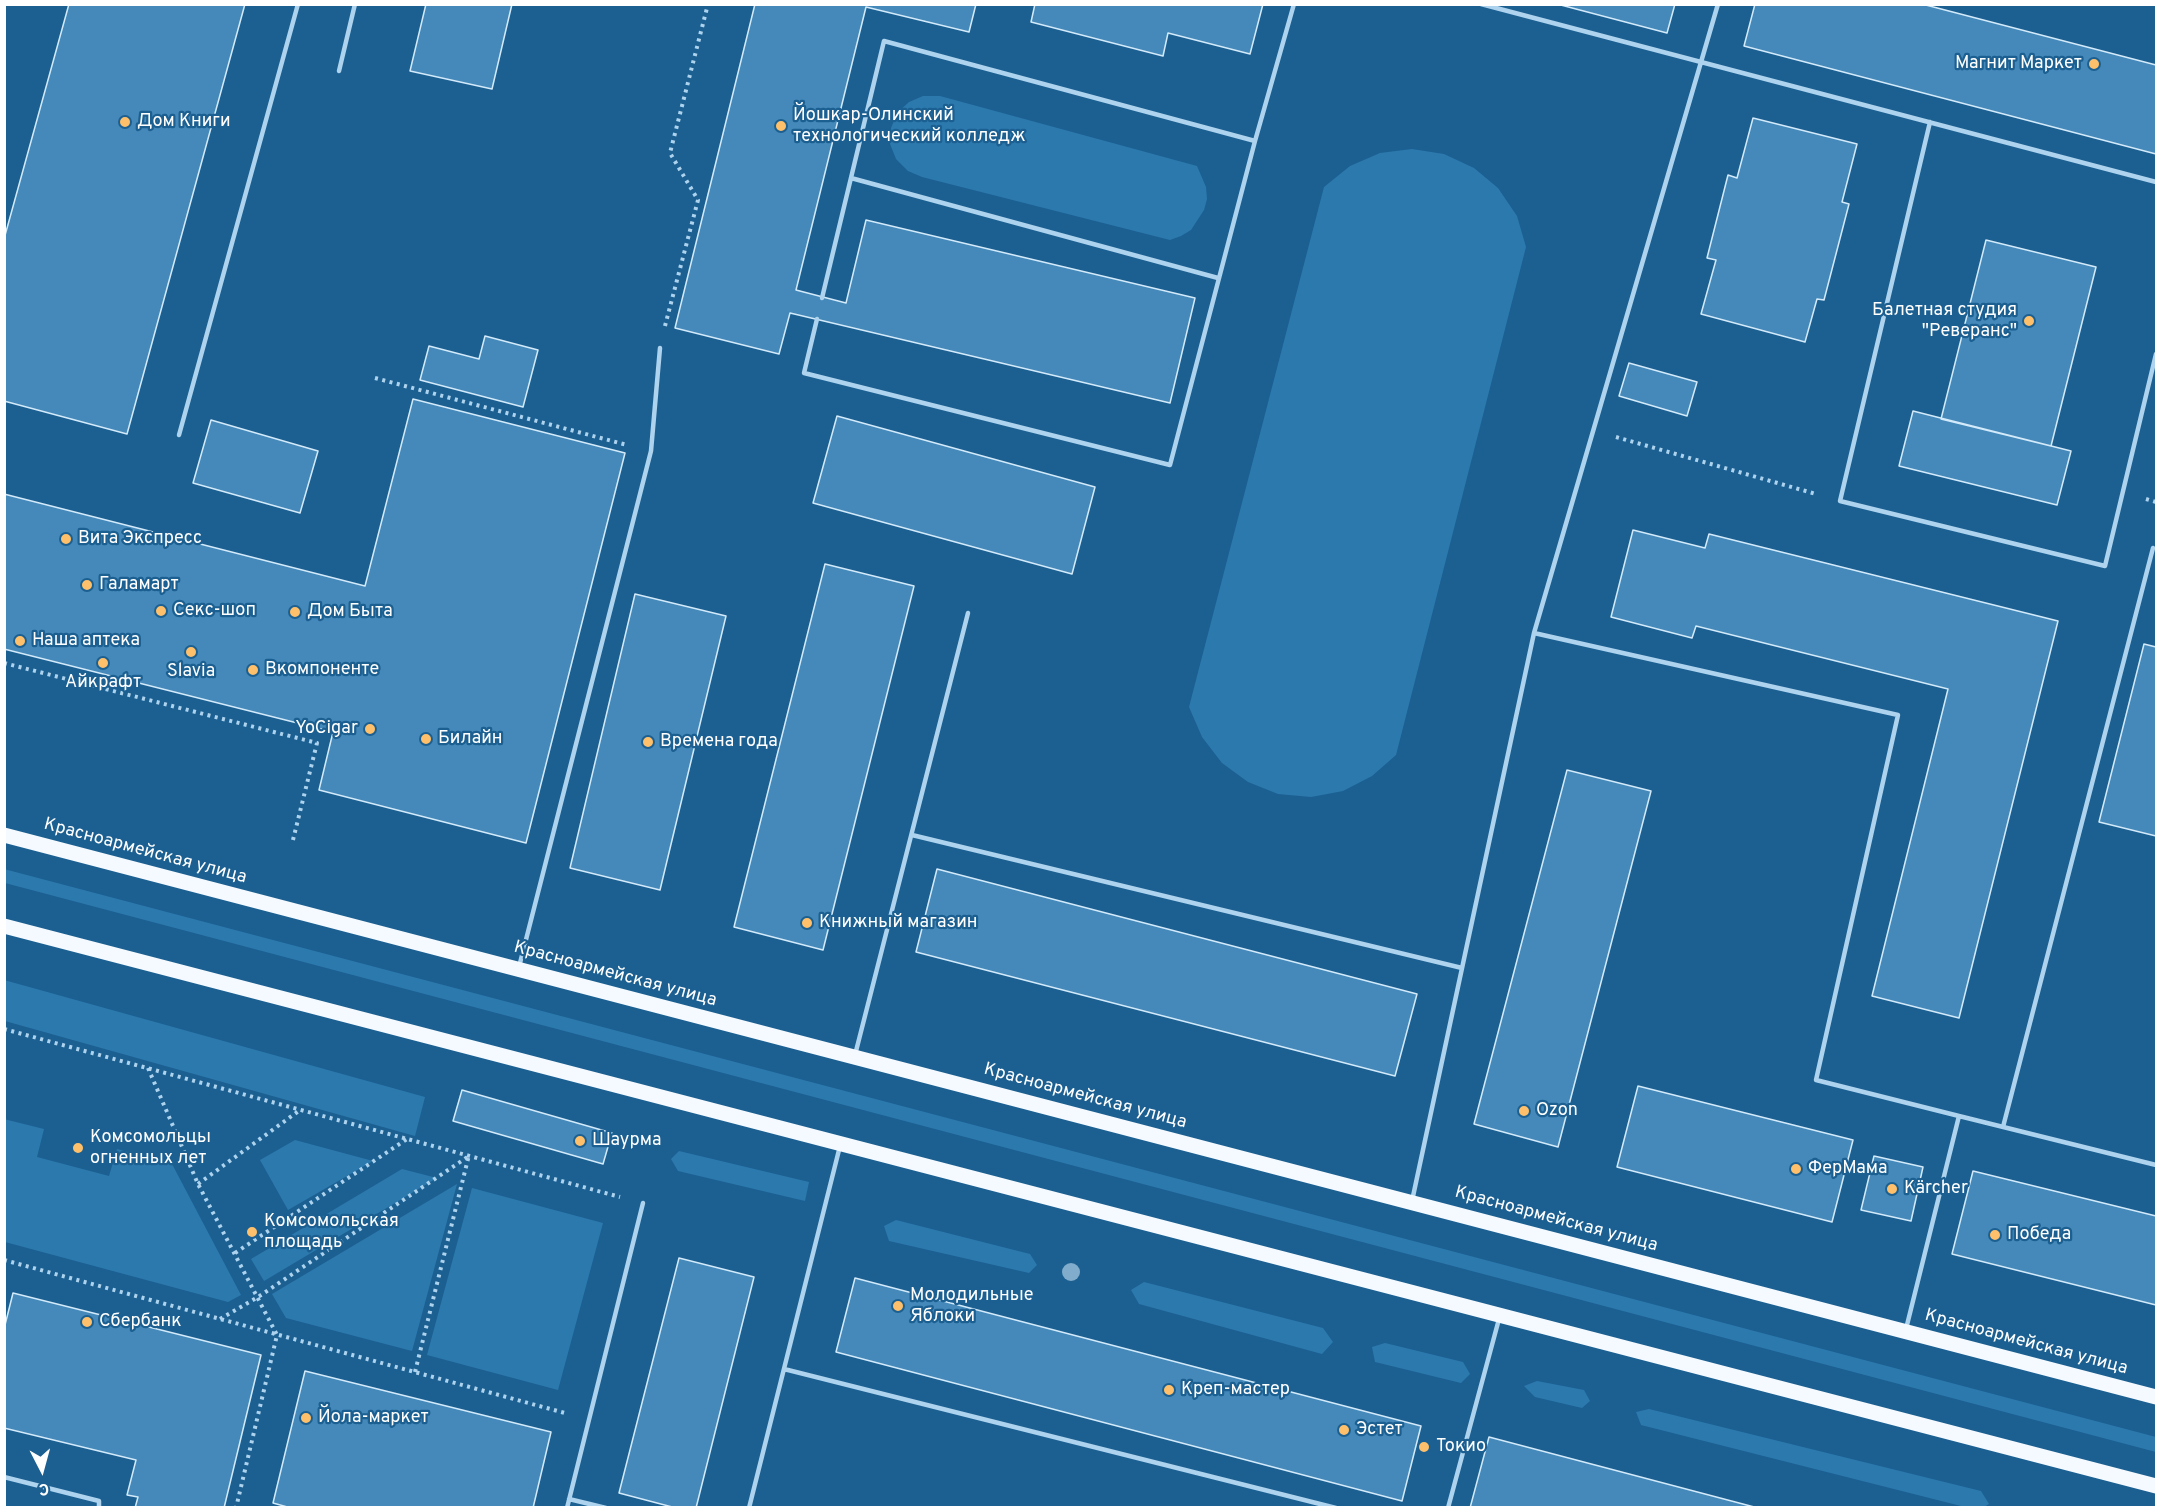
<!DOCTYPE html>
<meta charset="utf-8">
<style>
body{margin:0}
#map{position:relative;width:2161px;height:1512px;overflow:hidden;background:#1c6092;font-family:Overpass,sans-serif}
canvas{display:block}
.frame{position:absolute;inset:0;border:6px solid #fff;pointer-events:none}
.north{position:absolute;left:12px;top:1440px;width:60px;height:60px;-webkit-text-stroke:4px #1c6092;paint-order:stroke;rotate:174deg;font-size:16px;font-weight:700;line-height:24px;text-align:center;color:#fff}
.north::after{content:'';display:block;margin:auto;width:21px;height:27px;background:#fff;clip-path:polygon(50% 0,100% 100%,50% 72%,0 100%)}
</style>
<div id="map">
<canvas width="2161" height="1512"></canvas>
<div class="frame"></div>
<div class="north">С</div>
</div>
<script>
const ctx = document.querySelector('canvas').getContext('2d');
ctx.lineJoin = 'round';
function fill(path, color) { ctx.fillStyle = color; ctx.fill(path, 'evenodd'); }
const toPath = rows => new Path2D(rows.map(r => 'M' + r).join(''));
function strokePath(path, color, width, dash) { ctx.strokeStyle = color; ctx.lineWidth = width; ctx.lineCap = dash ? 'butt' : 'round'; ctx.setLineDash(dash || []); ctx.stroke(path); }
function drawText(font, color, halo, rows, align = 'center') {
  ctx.font = font + ' Overpass,sans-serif'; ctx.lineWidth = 4.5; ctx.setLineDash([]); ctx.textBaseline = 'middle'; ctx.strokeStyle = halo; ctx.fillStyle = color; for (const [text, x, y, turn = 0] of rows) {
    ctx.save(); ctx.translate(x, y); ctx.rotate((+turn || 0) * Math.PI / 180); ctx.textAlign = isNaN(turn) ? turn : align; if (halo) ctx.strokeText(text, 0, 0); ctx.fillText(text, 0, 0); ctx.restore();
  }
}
fill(toPath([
 [923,96,940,96,1197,166,1206,187,1207,199,1204,210,1191,230,1181,236,1170,240,922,177,908,171,896,159,890,144,891,128,897,113,909,102],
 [1412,149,1444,154,1474,168,1498,188,1517,216,1526,247,1396,755,1372,776,1343,791,1311,797,1278,794,1248,782,1222,763,1202,737,1189,707,1324,187,1350,166,1380,153],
 [4,869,2156,1437,2156,1452,5,883],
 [4,980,425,1097,415,1136,5,1021],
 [4,1119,44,1129,37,1157,109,1176,117,1149,172,1164,241,1295,228,1302,5,1242],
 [295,1140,373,1161,288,1210,260,1160],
 [679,1151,809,1182,805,1201,678,1171,671,1159],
 [402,1169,437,1178,264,1281,251,1259],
 [457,1184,412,1351,286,1318,272,1294],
 [472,1188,603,1223,558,1390,427,1355],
 [896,1220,1030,1254,1037,1265,1029,1273,889,1241,884,1226],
 [1144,1282,1323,1328,1333,1342,1322,1354,1139,1304,1131,1290],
 [1385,1343,1463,1362,1470,1374,1461,1383,1375,1362,1372,1347],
 [1537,1381,1584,1390,1590,1401,1582,1408,1535,1397,1524,1386],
 [1649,1409,1981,1491,1989,1504,1984,1507,1965,1507,1641,1425,1636,1412]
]), '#2c79ae');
const building = toPath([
 [69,4,245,4,127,434,4,401,4,239,69,4],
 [426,4,512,4,492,89,410,71,426,4],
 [755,4,976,4,969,32,866,7,796,290,846,303,866,220,1195,298,1170,403,790,313,779,354,675,328,755,4],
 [1035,4,1263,4,1250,54,1168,33,1163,56,1031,22,1035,4],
 [1557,4,1675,4,1667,33,1557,4],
 [1755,4,1922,4,2156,65,2156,154,1744,46,1755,4],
 [1753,118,1857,144,1842,202,1849,204,1824,300,1817,299,1805,342,1701,314,1716,260,1707,258,1728,175,1737,178,1753,118],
 [1986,240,2096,267,2051,446,1941,419,1986,240],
 [485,336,538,350,523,407,420,380,429,346,479,359,485,336],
 [1629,363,1697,382,1687,416,1619,396,1629,363],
 [413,399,625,453,526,843,319,790,333,732,4,649,4,494,365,586,413,399],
 [1913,411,2071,451,2057,505,1899,466,1913,411],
 [837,416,1095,487,1072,574,813,503,837,416],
 [211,420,318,451,300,513,193,483,211,420],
 [1633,530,1705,548,1709,534,2058,621,1959,1018,1872,996,1948,689,1696,626,1692,638,1611,617,1633,530],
 [825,564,914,586,823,950,734,927,825,564],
 [635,594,726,616,660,890,570,868,635,594],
 [2144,644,2156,647,2156,836,2099,822,2144,644],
 [1567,770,1651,791,1558,1147,1474,1124,1567,770],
 [937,869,1417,994,1395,1076,916,952,937,869],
 [1638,1086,1853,1140,1832,1222,1617,1167,1638,1086],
 [462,1090,612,1133,603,1164,453,1121,462,1090],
 [1874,1156,1923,1167,1911,1221,1861,1210,1874,1156],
 [1973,1171,2156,1216,2156,1305,1952,1254,1973,1171],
 [679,1258,754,1277,696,1508,676,1508,619,1493,679,1258],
 [855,1278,1421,1426,1402,1501,836,1352,855,1278],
 [13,1293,261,1355,224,1508,135,1508,138,1497,127,1495,136,1460,4,1428,4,1329,13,1293],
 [305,1371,551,1432,533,1508,291,1508,273,1503,305,1371],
 [1489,1437,1758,1508,1470,1508,1489,1437]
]);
fill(building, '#4489b9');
strokePath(building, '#d3eafa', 1.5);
strokePath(toPath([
 [665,326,698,200,670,153,708,4],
 [375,378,627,445],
 [1616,437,1816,494],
 [2146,499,2156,502],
 [4,663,317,743,292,844],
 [4,1029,620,1197],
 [148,1068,198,1184,277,1335,236,1508],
 [198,1184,300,1110],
 [235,1253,407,1139],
 [4,1260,565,1413],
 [220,1319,258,1297,469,1156],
 [415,1372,469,1155]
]), '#add3ee', 4, [3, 4.5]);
strokePath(toPath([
 [1481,4,2156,182],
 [339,71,355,4],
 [1930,122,1840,501,2105,566,2156,354],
 [851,178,1218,278],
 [822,298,884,41,1255,141],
 [817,319,804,373,1170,465,1255,141,1294,4],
 [179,435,298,4],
 [1534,633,1718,4],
 [912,835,1462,968],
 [519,967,651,451,660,348],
 [855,1055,968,613],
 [2003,1127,2153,548],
 [1412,1201,1534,633,1898,715,1816,1080,1959,1116],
 [1906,1329,1959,1116,2156,1165],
 [784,1369,1336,1508],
 [4,1477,99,1501,99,1508],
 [569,1499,606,1508],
 [567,1508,643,1203],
 [749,1508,840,1146],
 [1448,1508,1499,1319]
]), '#add3ee', 4.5);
strokePath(toPath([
 [4,835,2156,1397],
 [4,926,2156,1486]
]), '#f4faff', 15);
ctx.fillStyle = '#81accb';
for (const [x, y] of [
 [1071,1272]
]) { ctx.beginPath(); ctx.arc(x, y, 9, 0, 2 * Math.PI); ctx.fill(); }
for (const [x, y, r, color] of [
 [2094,64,6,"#fec06b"],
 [125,122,6,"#fec06b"],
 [781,126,6,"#fec06b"],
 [2029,321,6,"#fec06b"],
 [66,539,6,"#fec06b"],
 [87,585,6,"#fec06b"],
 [161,611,6,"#fec06b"],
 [295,612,6,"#fec06b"],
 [20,641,6,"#fec06b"],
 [191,652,6,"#fec06b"],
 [103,663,6,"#fec06b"],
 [253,670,6,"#fec06b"],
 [370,729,6,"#fec06b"],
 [426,739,6,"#fec06b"],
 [648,742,6,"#fec06b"],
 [807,923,6,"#fec06b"],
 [1524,1111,6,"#fec06b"],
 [580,1141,6,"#fec06b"],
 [78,1148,6,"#fec06b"],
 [1796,1169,6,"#fec06b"],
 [1892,1189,6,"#fec06b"],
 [252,1232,6,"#fec06b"],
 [1995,1235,6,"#fec06b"],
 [898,1306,6,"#fec06b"],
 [87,1322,6,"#fec06b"],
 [1169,1390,6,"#fec06b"],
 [306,1418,6,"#fec06b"],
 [1344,1430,6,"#fec06b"],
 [1424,1447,6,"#fec06b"]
]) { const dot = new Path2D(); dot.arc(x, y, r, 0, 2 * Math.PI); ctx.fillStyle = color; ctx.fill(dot); strokePath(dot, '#1c6092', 2); }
drawText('18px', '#fff', '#1c6092', [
 ["Магнит Маркет",2082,64,"right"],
 ["Йошкар-Олинский",793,116],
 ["технологический колледж",793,137],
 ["Дом Книги",137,122],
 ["Балетная студия",2017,311,"right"],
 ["\"Реверанс\"",2017,332,"right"],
 ["Вита Экспресс",78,539],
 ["Галамарт",99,585],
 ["Секс-шоп",173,611],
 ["Дом Быта",307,612],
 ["Наша аптека",32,641],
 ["Вкомпоненте",265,670],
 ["Slavia",191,672,"center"],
 ["Айкрафт",103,683,"center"],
 ["YoCigar",358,729,"right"],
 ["Билайн",438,739],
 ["Времена года",660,742],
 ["Книжный магазин",819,923],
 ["Ozon",1536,1111],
 ["Комсомольцы",90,1138],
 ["огненных лет",90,1159],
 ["Шаурма",592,1141],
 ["ФерМама",1808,1169],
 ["Kärcher",1904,1189],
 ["Комсомольская",264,1222],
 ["площадь",264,1243],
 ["Победа",2007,1235],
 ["Молодильные",910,1296],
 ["Яблоки",910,1317],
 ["Сбербанк",99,1322],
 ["Креп-мастер",1181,1390],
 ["Йола-маркет",318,1418],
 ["Эстет",1356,1430],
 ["Токио",1436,1447]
], 'left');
drawText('18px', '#fff', '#1c6092', [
 ["Красноармейская улица",145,852,15],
 ["Красноармейская улица",615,975,15],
 ["Красноармейская улица",1085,1097,15],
 ["Красноармейская улица",1556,1220,15],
 ["Красноармейская улица",2026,1343,15]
]);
</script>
